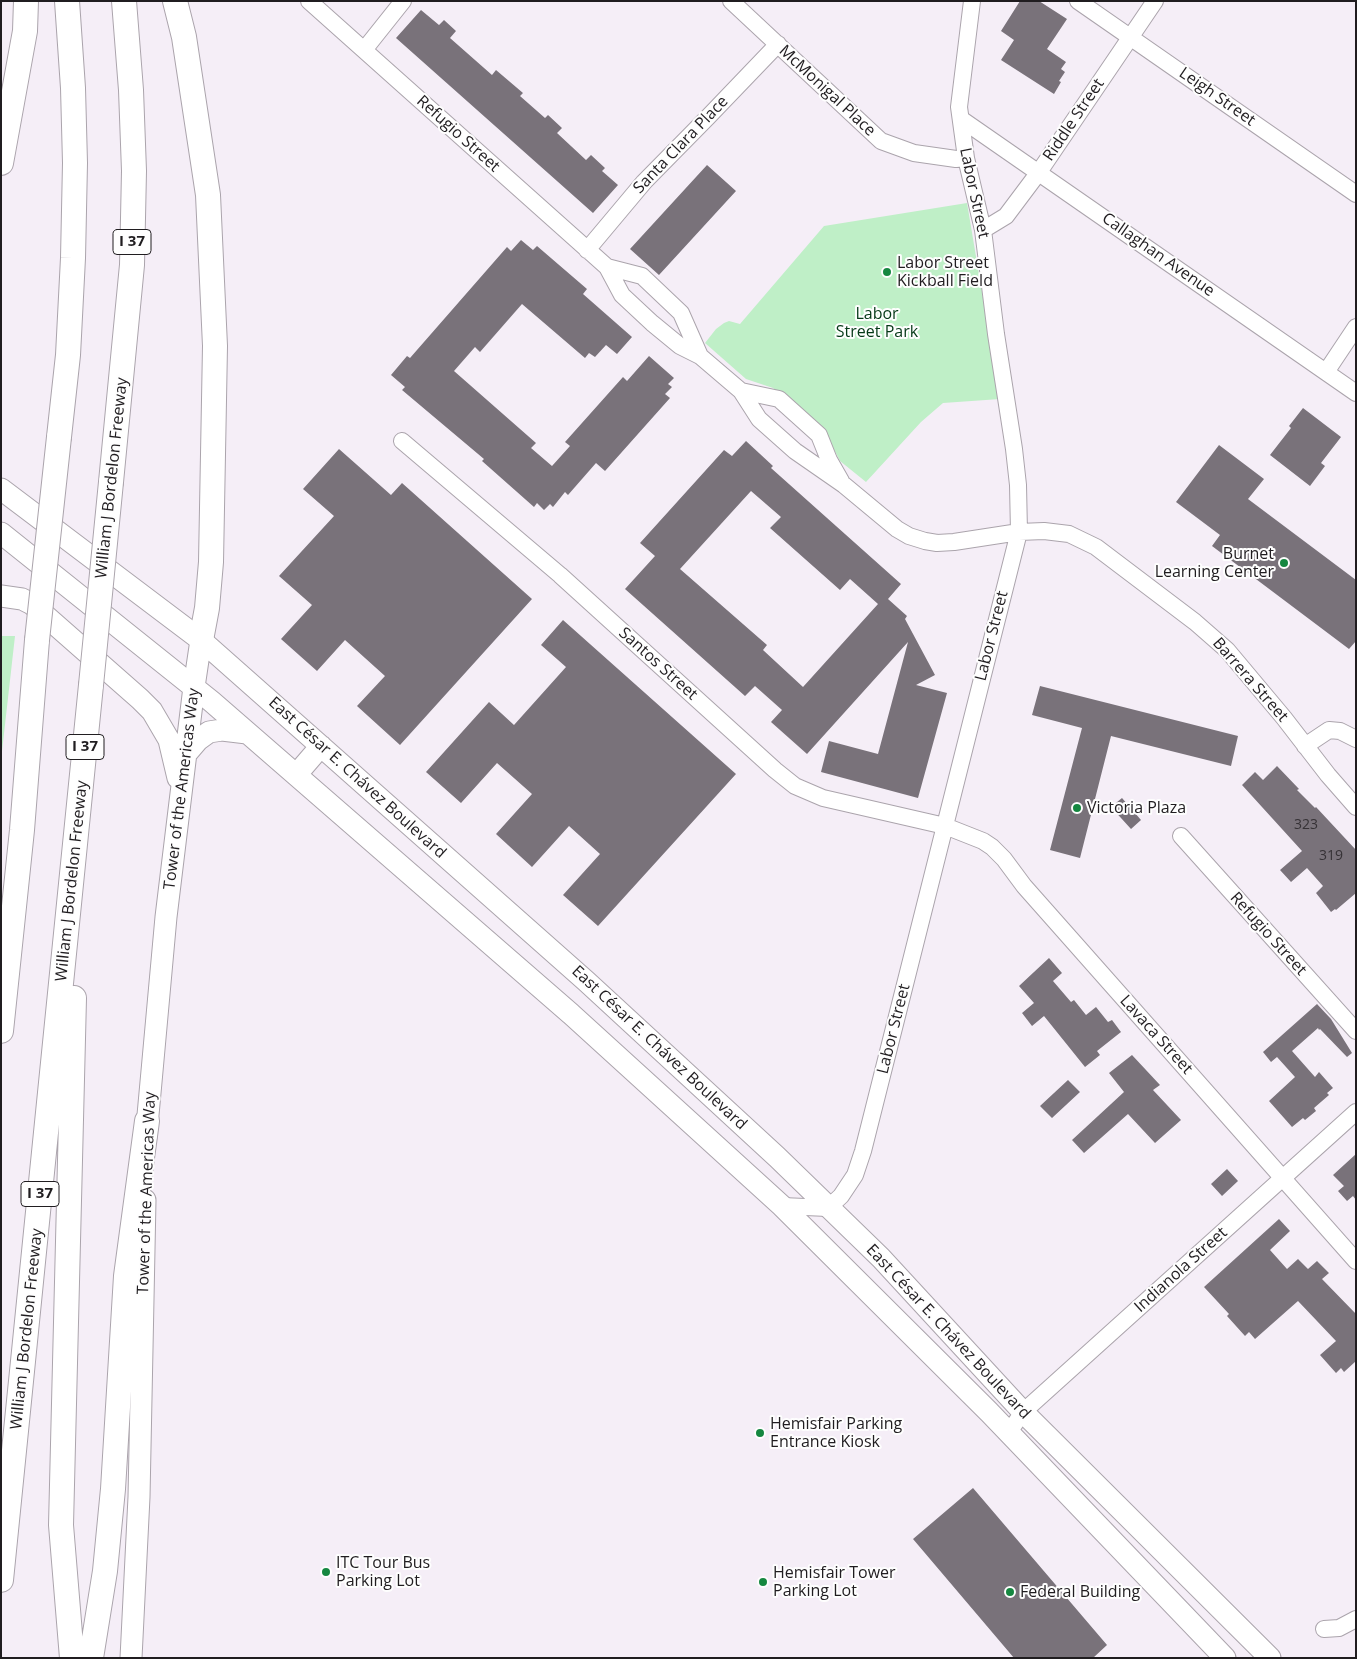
<!DOCTYPE html>
<meta charset="utf-8">
<style>
body{margin:0}
#map{position:relative;width:1357px;height:1659px;overflow:hidden;background:#f5eef7;font-family:"Open Sans",sans-serif}
canvas{display:block}
.frame{position:absolute;inset:0;border:2px solid #201d20;pointer-events:none}
</style>
<div id="map">
<canvas width="1357" height="1659"></canvas>
<div class="frame"></div>
</div>
<script>
const ctx = document.querySelector('canvas').getContext('2d');
ctx.lineJoin = 'round';
function fill(path, color) { ctx.fillStyle = color; ctx.fill(path, 'evenodd'); }
const toPath = rows => new Path2D(rows.map(r => 'M' + r).join(''));
function strokePath(path, color, width, dash) { ctx.strokeStyle = color; ctx.lineWidth = width; ctx.lineCap = dash ? 'butt' : 'round'; ctx.setLineDash(dash || []); ctx.stroke(path); }
function drawText(font, color, halo, rows, align = 'center') {
  ctx.font = font + ' "Open Sans",sans-serif'; ctx.lineWidth = 4; ctx.setLineDash([]); ctx.textBaseline = 'middle'; ctx.strokeStyle = halo; ctx.fillStyle = color; for (const [text, x, y, turn = 0] of rows) {
    ctx.save(); ctx.translate(x, y); ctx.rotate((+turn || 0) * Math.PI / 180); ctx.textAlign = isNaN(turn) ? turn : align; if (halo) ctx.strokeText(text, 0, 0); ctx.fillText(text, 0, 0); ctx.restore();
  }
}
fill(toPath([
 [967,203,1000,399,943,403,921,422,866,482,840,461,827,436,811,420,773,388,746,379,705,343,716,329,724,323,729,321,740,324,824,226],
 [1,636,15,636,1,760]
]), '#bfefc7');
fill(toPath([
 [1020,1,1039,1,1067,19,1047,49,1066,62,1061,69,1065,72,1059,81,1061,82,1054,94,1001,60,1014,40,1001,31],
 [421,10,439,25,444,20,456,31,450,38,492,75,496,70,523,93,520,96,545,118,548,115,562,128,557,133,586,160,591,155,605,168,602,171,618,185,593,213,396,38],
 [707,165,736,191,659,275,630,249],
 [521,240,533,250,537,246,587,289,583,294,632,337,617,354,606,345,595,357,589,353,585,358,522,304,480,352,475,347,454,371,536,443,531,448,552,466,570,446,565,442,623,377,627,381,649,356,674,378,668,384,672,387,665,394,670,398,605,471,596,463,568,495,565,492,553,507,550,504,544,510,537,503,534,507,482,461,484,459,402,390,405,387,391,375,407,356,410,358,507,247,511,251],
 [1303,408,1341,437,1321,463,1325,466,1310,486,1270,455,1291,428,1289,426],
 [746,441,773,466,771,468,901,584,888,599,907,616,905,619,935,675,916,685,947,693,918,798,821,772,829,741,878,754,908,642,807,754,771,722,782,710,755,686,745,696,625,589,655,556,640,543,724,450,732,456],
 [751,491,781,517,770,528,840,590,850,579,878,604,803,687,763,650,767,645,680,569],
 [1219,445,1264,479,1248,499,1356,580,1356,641,1349,649,1212,546,1220,535,1176,502],
 [339,449,391,495,402,483,532,599,400,745,357,706,385,676,345,640,317,671,281,639,312,605,279,576,334,516,303,489],
 [563,620,736,774,598,926,563,895,600,854,569,826,532,867,496,834,532,794,497,763,461,803,426,772,489,702,514,725,566,667,541,645],
 [1040,686,1238,736,1231,766,1111,736,1080,858,1050,850,1082,728,1032,715],
 [1277,766,1299,789,1297,790,1315,808,1316,807,1356,850,1356,893,1336,910,1335,909,1331,912,1316,893,1323,886,1307,868,1291,882,1280,870,1302,851,1242,785,1255,772,1263,780],
 [1122,798,1141,820,1131,829,1111,807],
 [1049,958,1062,973,1053,981,1071,1002,1074,1000,1086,1015,1096,1007,1108,1022,1112,1020,1121,1032,1097,1051,1100,1055,1085,1067,1044,1016,1032,1026,1022,1013,1034,1003,1019,986],
 [1317,1004,1331,1019,1352,1053,1347,1057,1320,1029,1319,1030,1318,1028,1292,1051,1315,1077,1319,1072,1333,1088,1327,1093,1329,1095,1314,1108,1316,1111,1305,1120,1303,1118,1292,1127,1269,1101,1295,1077,1277,1057,1271,1062,1263,1052],
 [1132,1055,1160,1085,1153,1090,1181,1120,1155,1143,1128,1114,1084,1153,1072,1140,1124,1092,1109,1073],
 [1068,1080,1080,1092,1052,1118,1040,1106],
 [1356,1154,1356,1200,1353,1196,1347,1201,1338,1191,1344,1186,1333,1175],
 [1227,1169,1238,1181,1222,1196,1211,1184],
 [1279,1219,1290,1231,1270,1250,1287,1269,1298,1259,1308,1269,1317,1261,1329,1273,1322,1279,1356,1314,1356,1361,1344,1372,1341,1368,1336,1373,1320,1355,1336,1341,1298,1301,1255,1339,1249,1332,1245,1336,1227,1316,1229,1314,1204,1287],
 [973,1488,1107,1645,1093,1658,1014,1658,913,1539]
]), '#79727a');
const minor = toPath([
 [309,1,607,267,622,295,652,323,680,346,700,356,741,391,759,419,795,451,844,485,897,529,909,536,925,541,937,543,954,542,1019,532,1044,531,1069,534,1096,547,1195,622,1227,650,1284,718,1328,775,1356,807],
 [731,1,881,141,914,153,956,159,966,158],
 [1078,1,1356,194],
 [364,50,403,1],
 [961,119,1356,393],
 [983,230,1006,216,1039,172,1155,1],
 [587,250,644,182,708,117,778,44],
 [607,267,642,276,681,313,700,356],
 [1326,372,1356,327],
 [741,391,779,399,819,435,829,460,841,481],
 [402,441,560,575,775,770,795,786,823,798,945,826,983,841,992,847,1004,859,1024,886,1356,1261],
 [1305,746,1329,730,1340,731,1356,739],
 [1181,836,1356,1031],
 [782,1206,828,1208,841,1196,855,1175,863,1151,1019,532,1018,485,1014,449,996,334,983,230,966,158,959,107,972,1],
 [1009,1432,1023,1412,1356,1112],
 [1324,1629,1339,1628,1356,1619]
]);
const major = toPath([
 [1,489,201,640,586,981,777,1157,881,1258,1023,1412,1270,1658],
 [1,533,211,701,571,1014,782,1206,989,1412,1225,1658],
 [1,596,22,599,32,604,140,699,152,711,169,740,178,778],
 [186,754,198,740,209,732,222,730,247,733],
 [296,775,321,746],
 [146,1137,166,917,194,687,201,640],
 [131,1658,139,1497,145,1200]
]);
const highway = toPath([
 [175,1,184,37,208,195,215,346,211,562,207,608,201,640],
 [1,163,25,31,26,1],
 [59,437,68,355,73,258,75,163,73,88,67,1],
 [111,482,132,265,134,171,131,90,124,1],
 [1,1031,22,830,37,640],
 [1,1580,91,685],
 [72,1658,61,1525,74,998],
 [91,1658,105,1571,113,1489,126,1276,147,1121]
]);
strokePath(minor, '#aba4ac', 18);
strokePath(major, '#aba4ac', 23);
strokePath(highway, '#aba4ac', 26);
strokePath(minor, '#fff', 16);
strokePath(major, '#fff', 21);
strokePath(highway, '#fff', 24);
const highwayBridge = toPath([
 [37,640,59,437],
 [91,685,111,482]
]);
strokePath(highwayBridge, '#aba4ac', 26, []);
strokePath(highwayBridge, '#fff', 24);
for (const [x, y, r, color] of [
 [887,272,5,"#158740"],
 [1284,563,5,"#158740"],
 [1077,808,5,"#158740"],
 [760,1433,5,"#158740"],
 [326,1572,5,"#158740"],
 [763,1582,5,"#158740"],
 [1010,1592,5,"#158740"]
]) { const dot = new Path2D(); dot.arc(x, y, r, 0, 2 * Math.PI); ctx.fillStyle = color; ctx.fill(dot); strokePath(dot, '#fefefe', 2); }
drawText('14px', '#363236', null, [
 ["323",1306,825],
 ["319",1331,856]
]);
for (const [x, y, w] of [
 [132,242,38],
 [85,747,38],
 [40,1194,38]
]) { const box = new Path2D(); box.roundRect(x - w / 2, y - 12.5, w, 25, 4); ctx.fillStyle = '#fefefe'; ctx.fill(box); strokePath(box, '#201d20', 1); }
drawText('bold 15px', '#201d20', null, [
 ["I 37",132,242],
 ["I 37",85,747],
 ["I 37",40,1194]
]);
drawText('16px', '#201d20', '#fefefe', [
 ["McMonigal Place",827,91,43],
 ["Leigh Street",1217,97,35],
 ["Riddle Street",1074,120,-56],
 ["Refugio Street",458,134,42],
 ["Santa Clara Place",681,145,-46],
 ["Labor Street",974,193,78],
 ["Callaghan Avenue",1158,255,35],
 ["William J Bordelon Freeway",112,478,-84],
 ["Labor Street",992,636,-76],
 ["Santos Street",658,664,42],
 ["Barrera Street",1250,680,49],
 ["East César E. Chávez Boulevard",357,778,42],
 ["Tower of the Americas Way",182,789,-83],
 ["William J Bordelon Freeway",72,881,-84],
 ["Refugio Street",1268,934,48],
 ["Labor Street",894,1029,-76],
 ["Lavaca Street",1156,1035,48],
 ["East César E. Chávez Boulevard",659,1048,43],
 ["Tower of the Americas Way",147,1193,-88],
 ["Indianola Street",1181,1270,-42],
 ["William J Bordelon Freeway",27,1329,-84],
 ["East César E. Chávez Boulevard",948,1332,47]
]);
drawText('16px', '#201d20', '#fefefe', [
 ["Labor Street",897,263],
 ["Kickball Field",897,281],
 ["Burnet",1274,554,"right"],
 ["Learning Center",1274,572,"right"],
 ["Victoria Plaza",1087,808],
 ["Hemisfair Parking",770,1424],
 ["Entrance Kiosk",770,1442],
 ["ITC Tour Bus",336,1563],
 ["Parking Lot",336,1581],
 ["Hemisfair Tower",773,1573],
 ["Parking Lot",773,1591],
 ["Federal Building",1020,1592]
], 'left');
drawText('16px', '#053917', '#fefefe', [
 ["Labor",877,314],
 ["Street Park",877,332]
]);
</script>
